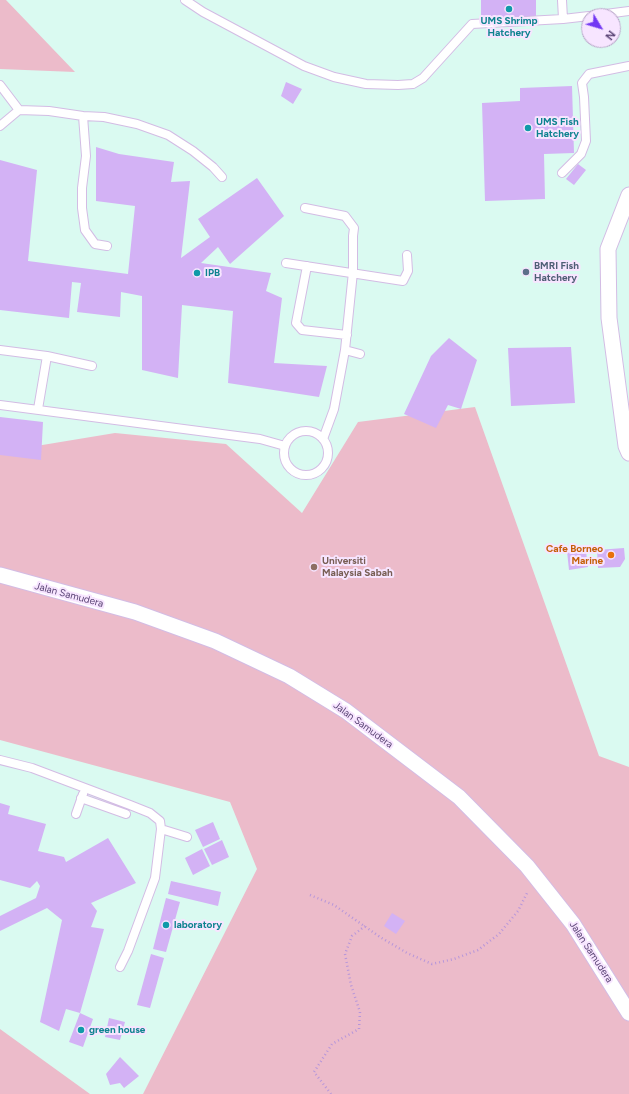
<!DOCTYPE html>
<style>
body{margin:0}
#map{position:relative;width:629px;height:1094px;overflow:hidden;background:#f4ddfe;font-family:Figtree,sans-serif}
canvas{display:block}
.north{position:absolute;left:581px;top:8px;width:40px;height:40px;box-sizing:border-box;background:#f7e5ff;border:1px solid #b8a5c8;border-radius:50%;rotate:128deg;font-size:11px;font-weight:700;line-height:16px;text-align:center;color:#5a4475}
.north::after{content:'';display:block;margin:auto;width:14px;height:18px;background:#7237f3;clip-path:polygon(50% 0,100% 100%,50% 72%,0 100%)}
</style>
<div id="map">
<canvas width="629" height="1094"></canvas>
<div class="north">N</div>
</div>
<script>
const ctx = document.querySelector('canvas').getContext('2d');
ctx.lineJoin = 'round';
function fill(path, color) { ctx.fillStyle = color; ctx.fill(path, 'evenodd'); }
const toPath = rows => new Path2D(rows.map(r => 'M' + r).join(''));
function strokePath(path, color, width, dash) { ctx.strokeStyle = color; ctx.lineWidth = width; ctx.lineCap = dash ? 'butt' : 'round'; ctx.setLineDash(dash || []); ctx.stroke(path); }
function drawText(font, color, halo, rows, align = 'center') {
  ctx.font = font + ' Figtree,sans-serif'; ctx.lineWidth = 4; ctx.setLineDash([]); ctx.textBaseline = 'middle'; ctx.strokeStyle = halo; ctx.fillStyle = color; for (const [text, x, y, turn = 0] of rows) {
    ctx.save(); ctx.translate(x, y); ctx.rotate((+turn || 0) * Math.PI / 180); ctx.textAlign = isNaN(turn) ? turn : align; if (halo) ctx.strokeText(text, 0, 0); ctx.fillText(text, 0, 0); ctx.restore();
  }
}
fill(toPath([
 [0,0,629,0,629,1094,0,1094],
 [589,16,613,16,613,40,589,40]
]), '#dafaf1');
fill(toPath([
 [0,0,6,0,75,72,0,69],
 [475,407,599,756,629,767,629,1094,143,1094,257,869,230,802,0,740,0,452,115,433,226,444,302,513,358,422],
 [0,1029,90,1094,0,1094]
]), '#ecbbca');
fill(toPath([
 [481,0,536,0,536,17,481,18],
 [286,82,302,89,293,104,281,96],
 [572,86,574,153,544,154,545,199,485,201,482,103,520,101,520,88],
 [96,147,119,154,174,162,171,182,190,181,181,258,210,237,198,219,257,178,284,216,230,264,218,247,201,263,271,273,266,291,282,298,274,363,327,366,319,397,228,383,233,311,182,305,178,378,142,370,142,296,121,292,120,317,77,312,81,283,72,282,69,318,0,310,0,160,37,170,28,261,128,274,135,206,96,201],
 [578,164,586,170,574,185,566,179],
 [449,338,477,360,461,409,448,405,436,428,404,414,431,356],
 [571,347,575,403,511,406,508,348],
 [0,417,43,422,41,460,0,455],
 [624,548,625,559,620,567,598,568,597,550],
 [567,551,586,551,588,567,569,570],
 [0,803,10,806,8,814,46,824,38,851,64,857,66,862,108,838,136,883,91,903,97,911,91,927,104,929,80,1013,66,1009,59,1031,40,1022,62,920,47,908,0,931,0,916,36,898,40,886,37,881,30,888,0,880],
 [213,822,220,839,203,847,195,830],
 [222,840,229,857,212,865,204,849],
 [202,849,210,866,193,875,185,858],
 [171,881,221,892,218,906,168,894],
 [166,898,180,902,166,952,153,949],
 [392,913,405,921,396,934,384,926],
 [151,954,164,958,150,1008,137,1005],
 [80,1013,93,1019,83,1047,69,1042],
 [109,1018,125,1022,120,1040,105,1037],
 [120,1057,139,1076,124,1088,120,1083,110,1085,106,1074]
]), '#d3b2f5');
const lane = toPath([
 [185,0,203,12,304,66,334,77,366,84,398,85,413,84,423,78,472,24,563,19],
 [562,0,563,19,589,16],
 [590,16,629,11],
 [0,85,19,110,0,126],
 [19,110,49,111,83,116,104,117,137,124,168,135,193,151,213,167,222,177],
 [83,116,86,156,82,188,82,208,85,230,95,244,107,246],
 [562,173,581,154,586,141,584,97,582,83,589,74,629,66],
 [305,208,345,216,354,228,353,236,353,272,345,350,334,409,323,439],
 [286,263,403,281,408,271,407,255],
 [307,266,296,323,302,330,347,335],
 [0,350,47,356,38,409],
 [345,350,360,354],
 [47,356,92,366],
 [0,405,260,439,285,446],
 '284 453a22 22 0 1 1 44 0a22 22 0 1 1-44 0Z',
 [0,760,32,768,130,805,150,813,160,821,161,829,155,878,128,951,120,967],
 [81,798,126,814],
 [76,814,83,794],
 [161,829,187,837]
]);
const street = toPath([
 [629,195,608,249,609,318,626,446,629,453],
 [0,575,135,612,215,641,289,676,346,711,459,797,527,866,573,924,629,1013]
]);
strokePath(lane, '#d3bce4', 10);
strokePath(street, '#d3bce4', 17);
strokePath(toPath([
 [310,895,334,905,380,937,407,953,432,964,454,959,478,950,499,934,518,911,527,893],
 [331,1094,314,1072,332,1044,359,1029,360,1012,351,985,345,954,352,936,365,926]
]), '#b696da', 2.5, [1, 3]);
strokePath(lane, '#fff', 8);
strokePath(street, '#fff', 15);
for (const [x, y, r, color] of [
 [509,9,4,"#0f9aa8"],
 [528,128,4,"#0f9aa8"],
 [526,272,4,"#5c6f8a"],
 [197,273,4,"#0f9aa8"],
 [611,555,4,"#e8710a"],
 [314,567,4,"#8d6e63"],
 [166,925,4,"#0f9aa8"],
 [81,1030,4,"#0f9aa8"]
]) { const dot = new Path2D(); dot.arc(x, y, r, 0, 2 * Math.PI); ctx.fillStyle = color; ctx.fill(dot); strokePath(dot, '#f7e5ff', 1.5); }
drawText('bold 10px', '#0d838f', '#f7e5ff', [
 ["UMS Shrimp",509,21,"center"],
 ["Hatchery",509,33,"center"],
 ["UMS Fish",536,122],
 ["Hatchery",536,134],
 ["IPB",205,273],
 ["laboratory",174,925],
 ["green house",89,1030]
], 'left');
drawText('bold 10px', '#4e5e75', '#f7e5ff', [
 ["BMRI Fish",534,266],
 ["Hatchery",534,278]
], 'left');
drawText('bold 10px', '#c56008', '#f7e5ff', [
 ["Cafe Borneo",603,549],
 ["Marine",603,561]
], 'right');
drawText('bold 10px', '#785e54', '#f7e5ff', [
 ["Universiti",322,561],
 ["Malaysia Sabah",322,573]
], 'left');
drawText('10px', '#5a4475', '#f7e5ff', [
 ["Jalan Samudera",69,595,15],
 ["Jalan Samudera",363,725,36],
 ["Jalan Samudera",591,952,57]
]);
</script>
